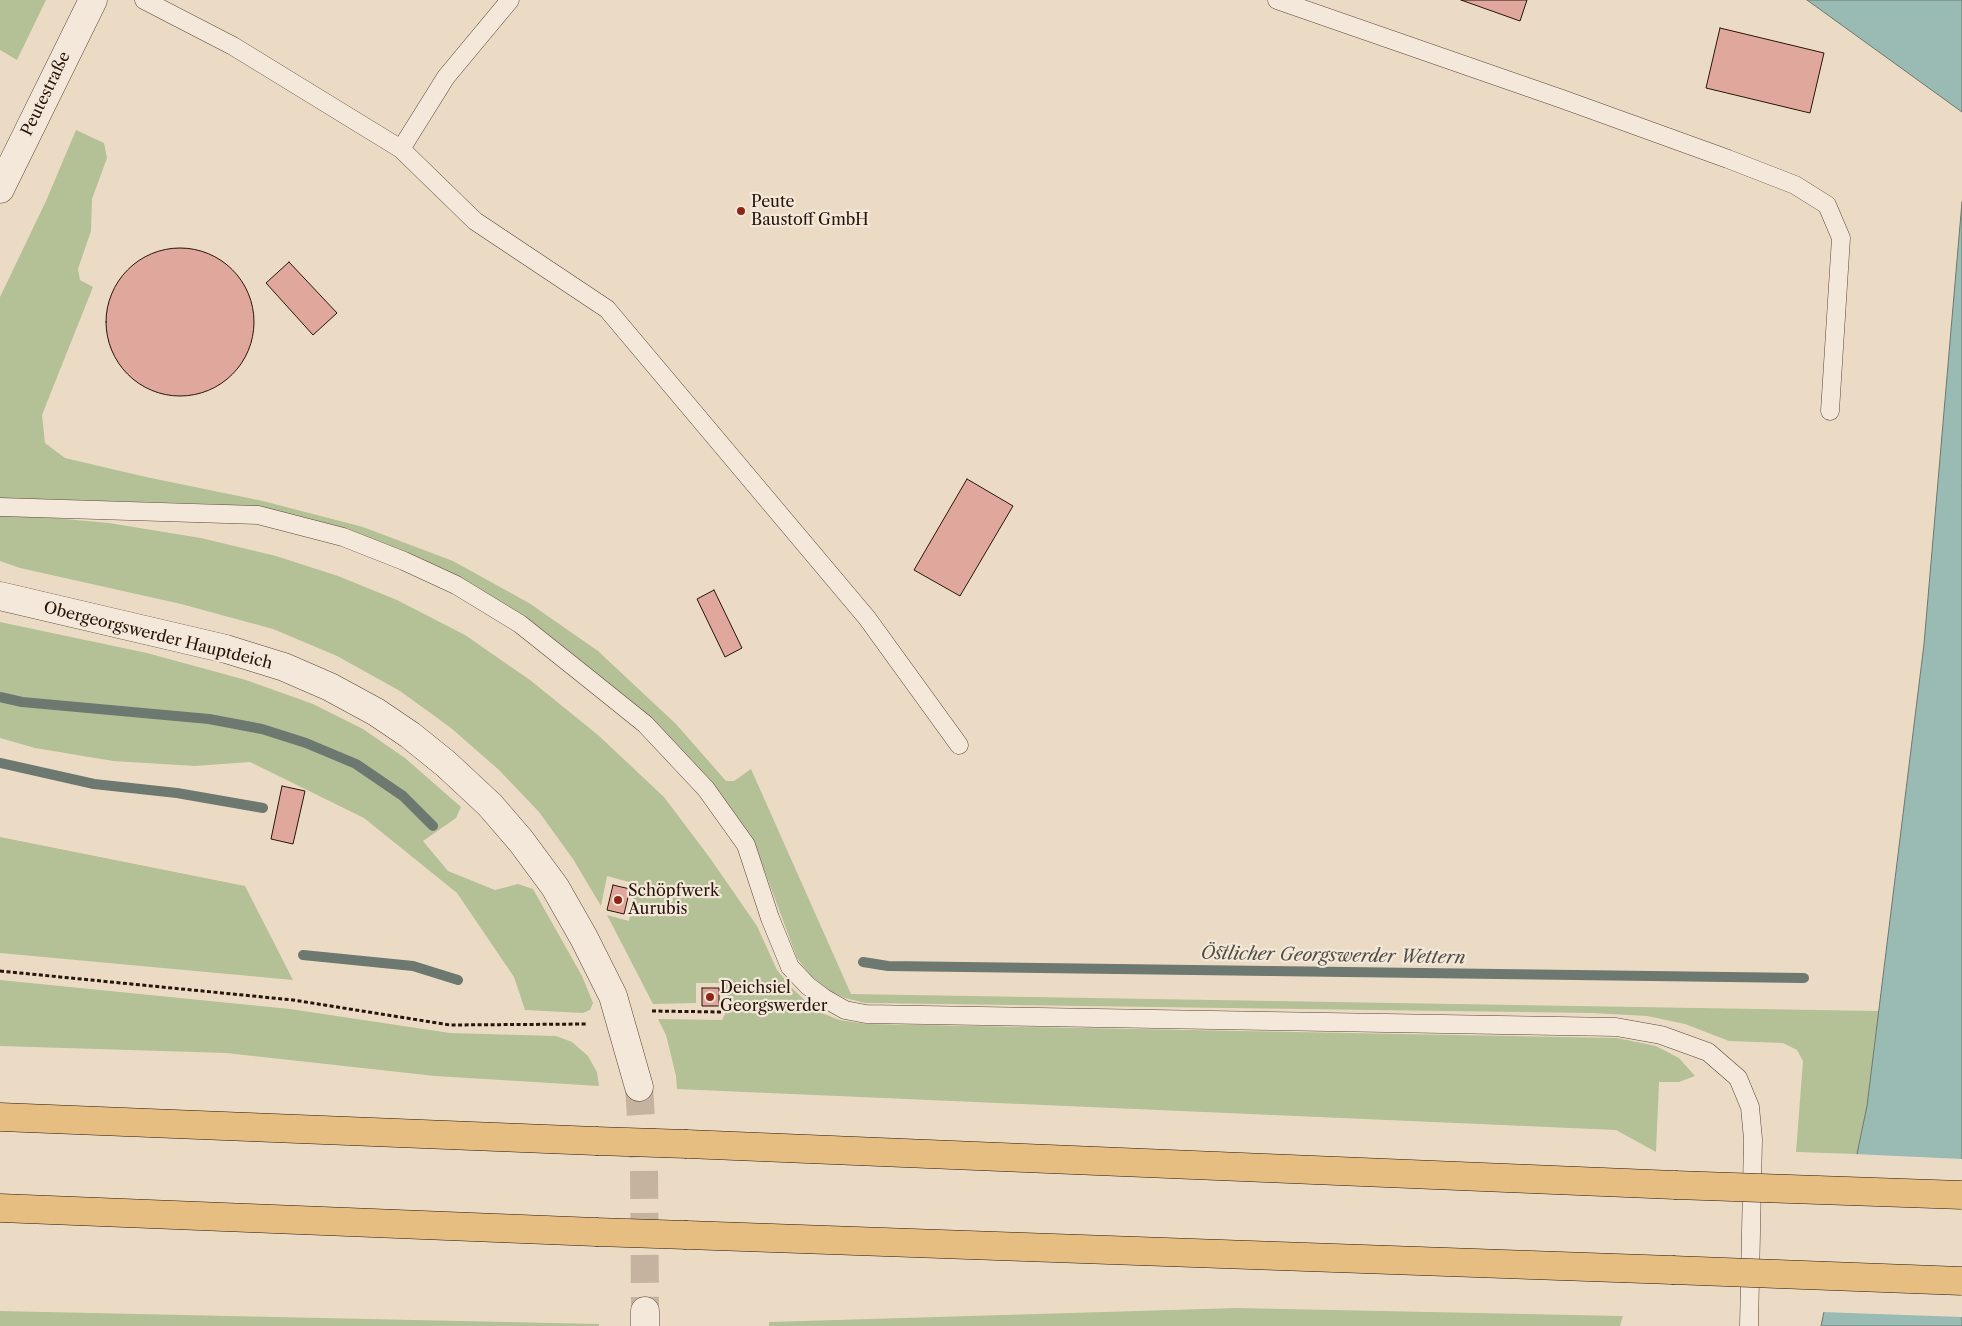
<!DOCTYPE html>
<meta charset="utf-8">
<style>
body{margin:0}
canvas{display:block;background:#ecdbc4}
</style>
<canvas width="1962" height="1326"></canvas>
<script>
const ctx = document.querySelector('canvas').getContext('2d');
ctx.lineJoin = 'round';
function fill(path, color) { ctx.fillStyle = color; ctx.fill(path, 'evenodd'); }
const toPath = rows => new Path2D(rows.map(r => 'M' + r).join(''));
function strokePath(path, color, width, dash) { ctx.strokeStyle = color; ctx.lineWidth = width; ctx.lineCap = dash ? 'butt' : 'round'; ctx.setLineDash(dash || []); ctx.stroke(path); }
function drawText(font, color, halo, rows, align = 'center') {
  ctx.font = font + ' "Libre Caslon Text",serif'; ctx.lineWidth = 4.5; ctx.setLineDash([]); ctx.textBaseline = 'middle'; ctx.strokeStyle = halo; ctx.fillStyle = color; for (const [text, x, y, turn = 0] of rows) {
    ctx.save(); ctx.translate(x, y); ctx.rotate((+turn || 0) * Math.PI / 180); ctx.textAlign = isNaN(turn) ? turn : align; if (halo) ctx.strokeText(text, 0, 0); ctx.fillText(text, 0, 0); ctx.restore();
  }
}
fill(toPath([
 [0,0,46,0,17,60,0,50],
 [76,130,104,143,107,158,92,199,91,231,78,269,80,280,93,287,42,415,45,443,65,458,146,477,263,501,363,527,453,561,529,603,598,651,676,724,726,781,734,781,751,769,851,994,1879,1011,1867,1106,1857,1154,1796,1152,1803,1061,1797,1050,1783,1043,1729,1041,1685,1024,1647,1016,1593,1013,865,1003,845,998,828,990,810,975,797,958,755,845,740,821,696,772,489,598,282,515,212,504,0,498,0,297,46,201],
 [0,516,43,517,109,523,201,538,276,556,338,576,397,600,465,635,530,680,598,735,664,797,710,858,757,926,777,970,792,988,815,1010,839,1020,867,1024,1617,1038,1656,1046,1679,1058,1695,1076,1679,1082,1659,1082,1656,1152,1616,1130,677,1089,676,1076,666,1035,658,1019,722,1020,730,1004,722,983,696,983,696,1003,653,1004,607,915,629,921,636,884,607,876,601,906,573,859,539,812,499,770,451,728,400,691,337,656,273,629,181,604,20,568,0,561],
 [0,622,147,653,246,680,313,704,363,729,405,758,461,807,456,818,423,841,448,871,495,890,518,884,533,889,582,976,593,1003,590,1010,583,1013,525,1010,514,977,457,893,364,818,250,762,195,766,113,761,35,748,0,738],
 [0,837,245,886,293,980,0,953],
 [0,980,290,1009,450,1033,556,1036,572,1042,588,1056,597,1072,599,1086,435,1076,226,1053,0,1046],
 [1237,1308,1623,1316,1620,1326,769,1326,769,1322],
 [0,1311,599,1324,599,1326,0,1326]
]), '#b4c197');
const water = toPath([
 [1807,0,1962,0,1962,112,1807,0],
 [1962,202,1962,1326,1821,1326,1867,1106,1924,644,1962,202]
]);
fill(water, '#99bbb4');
strokePath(water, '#6c7870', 1);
fill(toPath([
 [1854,1154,1962,1159,1962,1317,1821,1312]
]), '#ecdbc4');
strokePath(toPath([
 [0,697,22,702,209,719,262,729,306,743,356,764,403,796,433,826],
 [0,763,94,784,177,793,263,808],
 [303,955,413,966,458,980],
 [863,962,888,966,1804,978]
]), '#6c7870', 10);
const building = toPath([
 [1461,0,1527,0,1520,21,1461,0],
 [1720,28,1824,53,1810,113,1706,88,1720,28],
 '106 322a74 74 0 1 1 148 0a74 74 0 1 1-148 0Z',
 [289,262,337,313,313,335,266,283,289,262],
 [967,479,1013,506,960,596,914,570,967,479],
 [714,590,742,648,725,657,697,599,714,590],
 [282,786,305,791,293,844,271,839,282,786],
 [613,885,630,889,624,914,607,910,613,885],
 [702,988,719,988,719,1006,702,1006,702,988]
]);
fill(building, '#e0a89c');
strokePath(building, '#281409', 1);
strokePath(toPath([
 [639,1087,644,1164,645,1311]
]), '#c5b39f', 28, [28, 14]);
const service = toPath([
 [144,0,233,46,401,149,475,221,607,309,867,618,959,745],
 [1277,0,1562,99,1728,159,1795,185,1827,205,1841,238,1830,411],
 [401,149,446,77,510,0],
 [0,507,258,515,343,537,404,561,456,585,520,624,584,675,645,724,706,789,746,845,770,918,790,967,808,986,824,998,845,1010,866,1014,1616,1027,1661,1035,1708,1052,1738,1078,1750,1107,1753,1139,1749,1326]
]);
const minor = toPath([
 [0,596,226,649,284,667,330,687,376,712,410,735,446,764,490,805,521,841,555,887,584,938,613,996,639,1087],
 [645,1326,645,1311]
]);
const tertiary = toPath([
 [0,189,93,0]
]);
const motorway = toPath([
 [0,1117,596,1141],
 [687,1144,1675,1185],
 [0,1208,596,1232],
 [687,1235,1672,1270]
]);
strokePath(service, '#594638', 19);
strokePath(minor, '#594638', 29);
strokePath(tertiary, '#594638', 29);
strokePath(motorway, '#281409', 29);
strokePath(toPath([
 [0,971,293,1000,450,1025,588,1024],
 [652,1011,721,1012]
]), '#281409', 3, [4, 2.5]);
strokePath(service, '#f3e8d9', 18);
strokePath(minor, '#f3e8d9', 28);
strokePath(tertiary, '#f3e8d9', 28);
strokePath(motorway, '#e6be82', 28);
const motorwayBridge = toPath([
 [596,1141,687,1144],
 [1675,1185,1962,1195],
 [596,1232,687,1235],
 [1672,1270,1962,1281]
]);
strokePath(motorwayBridge, '#281409', 29, []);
strokePath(motorwayBridge, '#e6be82', 28);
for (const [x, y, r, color] of [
 [741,211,5,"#8f2418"],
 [618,900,5,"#8f2418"],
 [710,997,5,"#8f2418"]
]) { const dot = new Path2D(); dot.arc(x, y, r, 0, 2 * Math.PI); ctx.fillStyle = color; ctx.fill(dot); strokePath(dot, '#f3e8d9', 2); }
drawText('16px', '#281409', '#f3e8d9', [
 ["Peutestraße",46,94,-64],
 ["Obergeorgswerder Hauptdeich",158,636,14]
]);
drawText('16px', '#281409', '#f3e8d9', [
 ["Peute",751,202],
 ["Baustoff GmbH",751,220],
 ["Schöpfwerk",628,891],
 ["Aurubis",628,909],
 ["Deichsiel",720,988],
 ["Georgswerder",720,1006]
], 'left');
drawText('italic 18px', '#504e45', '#f3e8d9', [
 ["Östlicher Georgswerder Wettern",1333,956,1]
]);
</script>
